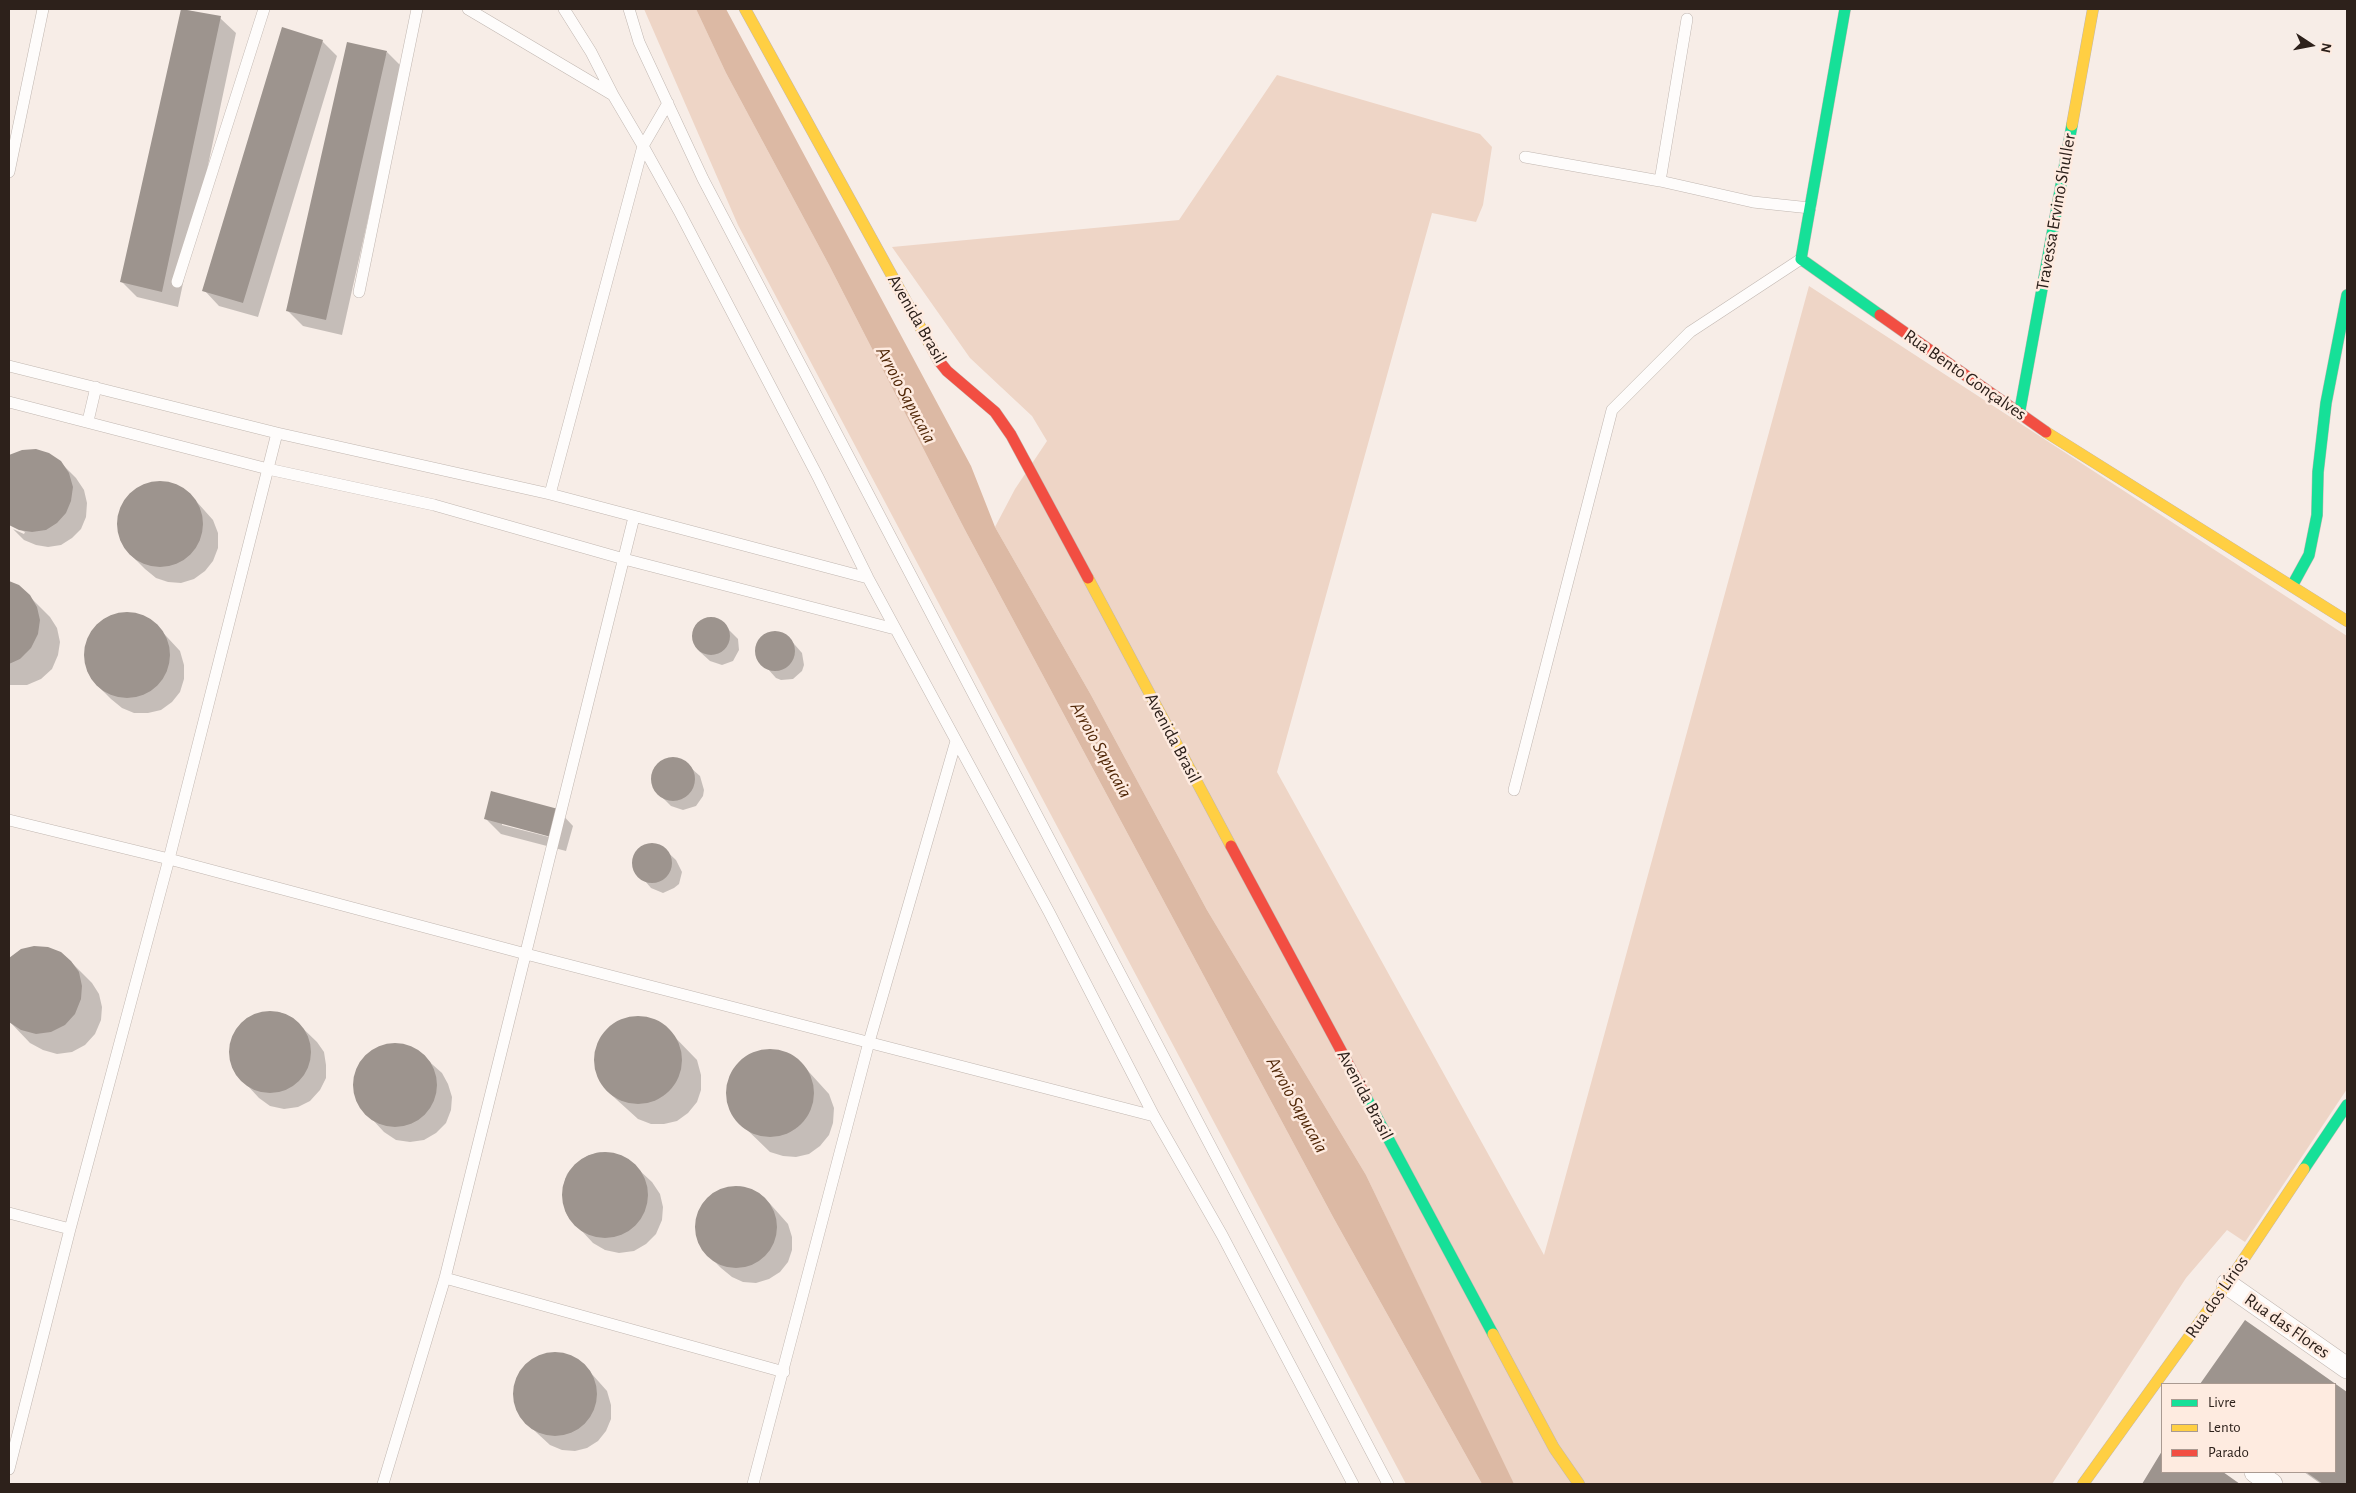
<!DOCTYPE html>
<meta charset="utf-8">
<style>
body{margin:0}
#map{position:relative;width:2356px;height:1493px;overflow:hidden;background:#f7ede7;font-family:"Alegreya Sans",sans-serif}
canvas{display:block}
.frame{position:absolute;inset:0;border:10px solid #2d211b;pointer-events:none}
.legend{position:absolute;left:2161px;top:1383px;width:175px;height:90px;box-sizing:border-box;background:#feebe0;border:1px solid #aa9a91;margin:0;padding:6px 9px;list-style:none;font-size:15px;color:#2d211b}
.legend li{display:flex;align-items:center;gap:10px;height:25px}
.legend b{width:25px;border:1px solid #aa9a91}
.north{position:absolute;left:2286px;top:20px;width:50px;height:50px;-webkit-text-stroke:4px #feebe0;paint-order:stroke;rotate:101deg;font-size:14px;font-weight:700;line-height:20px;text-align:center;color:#2d211b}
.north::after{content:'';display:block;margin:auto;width:18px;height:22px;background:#2d211b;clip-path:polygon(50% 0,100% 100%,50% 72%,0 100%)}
</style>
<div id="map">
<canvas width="2356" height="1493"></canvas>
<div class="frame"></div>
<ul class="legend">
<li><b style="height:6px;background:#16e098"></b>Livre</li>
<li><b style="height:6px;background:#ffcf43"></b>Lento</li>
<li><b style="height:6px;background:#f24e42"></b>Parado</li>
</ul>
<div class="north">N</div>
</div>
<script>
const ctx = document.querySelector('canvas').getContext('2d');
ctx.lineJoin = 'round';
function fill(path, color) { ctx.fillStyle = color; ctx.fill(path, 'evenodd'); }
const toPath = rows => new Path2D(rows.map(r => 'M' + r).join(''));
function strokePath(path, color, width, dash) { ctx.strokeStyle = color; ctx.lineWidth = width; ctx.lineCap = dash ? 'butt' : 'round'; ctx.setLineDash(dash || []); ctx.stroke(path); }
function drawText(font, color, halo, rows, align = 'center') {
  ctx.font = font + ' "Alegreya Sans",sans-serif'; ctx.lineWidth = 5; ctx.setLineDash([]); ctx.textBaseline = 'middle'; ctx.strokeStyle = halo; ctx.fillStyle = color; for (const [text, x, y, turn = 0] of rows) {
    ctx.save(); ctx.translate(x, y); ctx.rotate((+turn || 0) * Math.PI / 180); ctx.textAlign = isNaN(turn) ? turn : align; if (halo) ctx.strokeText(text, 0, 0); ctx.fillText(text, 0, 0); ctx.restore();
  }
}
fill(toPath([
 [644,9,696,9,726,73,829,265,965,530,1333,1217,1482,1484,1406,1484,738,225],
 [1277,75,1480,134,1492,147,1483,205,1476,222,1432,213,1277,772,1544,1255,1809,286,2347,636,2347,1089,2245,1242,2227,1230,2186,1278,2052,1484,1514,1484,1511,1480,1366,1175,1207,910,1091,695,995,527,1015,489,1047,441,1032,416,970,358,892,247,1179,220]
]), '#eed5c6');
fill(toPath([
 [696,9,726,9,971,466,995,527,1091,695,1207,910,1366,1175,1514,1484,1482,1484,1333,1217,965,530,829,265,726,73]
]), '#dcb9a4');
fill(toPath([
 [183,9,220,18,236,33,178,307,137,297,121,281],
 [322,41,337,56,258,317,219,306,204,290],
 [387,52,402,67,342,335,303,326,287,310],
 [10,456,60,462,76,478,84,490,87,503,86,517,81,529,72,538,61,545,48,547,36,545,24,540,13,529,24,534,25,532,9,524],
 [161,482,175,485,188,492,213,520,218,533,218,548,213,561,205,571,194,579,181,583,168,582,156,578,145,569,129,553,122,542,118,529,119,516,124,502,134,491,147,484],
 [9,582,19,586,50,617,57,628,60,642,58,655,52,669,41,679,27,685,9,685],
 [128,613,143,616,155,624,180,651,184,665,184,679,180,692,172,702,161,710,148,713,134,713,122,708,111,699,95,683,88,672,85,659,86,645,92,632,102,622,114,615],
 [708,618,719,620,738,639,739,650,733,661,722,665,710,661,699,651,693,640,695,628,698,623],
 [776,632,788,637,802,653,804,665,802,671,793,679,781,680,776,678,758,658,757,646,764,636],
 [670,758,683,761,700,776,704,790,703,796,696,806,683,810,671,806,656,791,652,778,657,765],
 [558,810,573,826,566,851,501,834,486,819],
 [502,822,557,837,557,839,502,825],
 [649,844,661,846,676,860,682,872,679,884,674,888,663,893,651,888,633,867,633,861,638,849],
 [10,958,71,962,92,983,99,994,102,1007,101,1020,95,1034,85,1045,72,1052,57,1054,43,1050,30,1043,9,1021],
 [266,1012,279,1012,291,1017,317,1042,324,1052,326,1065,326,1078,320,1090,310,1101,298,1107,284,1109,270,1106,259,1098,234,1071,230,1058,231,1044,235,1032,243,1022,254,1015],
 [639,1017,653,1020,666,1028,697,1060,701,1075,701,1090,697,1102,688,1113,677,1121,664,1124,651,1124,638,1119,606,1090,599,1078,595,1065,596,1052,601,1038,611,1027,624,1019],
 [391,1044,403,1045,415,1049,442,1073,448,1084,452,1097,451,1110,446,1123,436,1133,424,1140,410,1142,396,1140,384,1132,359,1105,355,1091,355,1077,359,1065,367,1055,378,1048],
 [772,1050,786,1053,799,1061,829,1094,834,1108,833,1123,829,1135,820,1146,809,1154,796,1157,783,1156,770,1152,739,1122,731,1111,728,1098,728,1084,734,1070,744,1059,757,1052],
 [600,1152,613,1153,626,1158,652,1182,660,1194,663,1207,662,1220,656,1234,646,1244,634,1251,619,1253,605,1250,593,1243,567,1215,563,1201,563,1187,567,1174,576,1164,587,1156],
 [740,1186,753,1190,764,1197,788,1224,792,1237,792,1250,788,1262,780,1272,769,1279,756,1283,743,1282,732,1277,721,1268,705,1252,699,1241,696,1228,698,1214,704,1202,714,1193,726,1188],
 [2246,1322,2333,1384,2201,1384],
 [557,1353,571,1356,583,1364,607,1391,611,1405,611,1419,606,1431,598,1441,587,1448,575,1451,562,1450,550,1445,524,1421,517,1410,514,1397,515,1385,521,1372,530,1361,543,1355],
 [2335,1385,2347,1394,2347,1484,2321,1484,2304,1472,2335,1472],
 [2162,1453,2162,1472,2221,1472,2238,1484,2144,1484]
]), '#0003');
fill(toPath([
 [181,9,221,16,162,292,120,282],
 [282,27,323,40,243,303,202,291],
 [347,42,387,51,326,320,286,311],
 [36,449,49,453,61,461,69,473,73,487,71,501,66,513,57,523,46,530,32,532,19,530,9,525,9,455,22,450],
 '117 524a43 43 0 1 1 86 0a43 43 0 1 1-86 0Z',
 [9,581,19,585,30,595,37,607,40,620,38,634,31,648,20,659,9,664],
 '84 655a43 43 0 1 1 86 0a43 43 0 1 1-86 0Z',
 '692 636a19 19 0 1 1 38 0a19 19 0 1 1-38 0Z',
 '755 651a20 20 0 1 1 40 0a20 20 0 1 1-40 0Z',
 '651 779a22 22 0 1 1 44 0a22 22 0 1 1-44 0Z',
 [491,791,558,809,551,837,484,819],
 '632 863a20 20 0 1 1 40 0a20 20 0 1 1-40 0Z',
 [34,946,48,947,61,952,71,961,79,972,82,986,81,999,75,1014,65,1025,51,1032,36,1034,21,1030,9,1022,9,958,21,949],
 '229 1052a41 41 0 1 1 82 0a41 41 0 1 1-82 0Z',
 '594 1060a44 44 0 1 1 88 0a44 44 0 1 1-88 0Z',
 '353 1085a42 42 0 1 1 84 0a42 42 0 1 1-84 0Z',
 '726 1093a44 44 0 1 1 88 0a44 44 0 1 1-88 0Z',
 '562 1195a43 43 0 1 1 86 0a43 43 0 1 1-86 0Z',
 '695 1227a41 41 0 1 1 82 0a41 41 0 1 1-82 0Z',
 [2245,1320,2347,1392,2347,1484,2323,1484,2306,1472,2335,1472,2335,1384,2200,1384],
 '513 1394a42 42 0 1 1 84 0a42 42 0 1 1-84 0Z',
 [2162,1451,2162,1472,2223,1472,2240,1484,2142,1484]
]), '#9d948e');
const lane = toPath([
 [468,9,613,95,643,146,679,211,818,477,868,578,1049,912,1154,1116,1222,1235,1353,1484],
 [564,9,591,52,613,95],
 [629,9,639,42,703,179,1388,1484],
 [1525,157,1660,181,1753,202,1810,208],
 [9,172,43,9],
 [1660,181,1687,19],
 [177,282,264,9],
 [359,292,417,9],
 [9,366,277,433,550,494,868,578],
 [9,402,268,469,434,505,624,559,895,629],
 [88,421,96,387],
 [550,494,643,146,668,103],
 [1514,790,1612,410,1690,332,1801,259],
 [9,820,169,859,526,954,1154,1116],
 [9,1213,70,1229],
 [445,1278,784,1372],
 [9,1469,70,1229,169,859,277,433],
 [383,1484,445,1278,634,517],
 [753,1484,869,1042,956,741]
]);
const street = toPath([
 [2227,1284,2347,1368],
 [2255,1472,2272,1484]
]);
const fast = toPath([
 [1845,9,1801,259,1880,315],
 [2019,415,2072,125],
 [2292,586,2309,555,2317,515,2318,472,2326,403,2347,295],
 [1366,1097,1493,1334],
 [2304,1169,2347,1105]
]);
const slow = toPath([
 [745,9,939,361],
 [2072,125,2093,9],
 [2046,432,2347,621],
 [1088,578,1231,846],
 [1493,1334,1554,1448,1579,1484],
 [2083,1484,2227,1284,2304,1169]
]);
const jam = toPath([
 [1880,315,2046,432],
 [939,361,947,371,995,412,1011,435,1088,578],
 [1231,846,1366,1097]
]);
strokePath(lane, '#c1b7b1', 12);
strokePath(street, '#c1b7b1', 22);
strokePath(fast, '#c1b7b1', 12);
strokePath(slow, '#c1b7b1', 12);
strokePath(jam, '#c1b7b1', 12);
strokePath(lane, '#fefcfb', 11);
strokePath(street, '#fefcfb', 21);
strokePath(fast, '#16e098', 11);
strokePath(slow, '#ffcf43', 11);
strokePath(jam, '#f24e42', 11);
drawText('18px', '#2d211b', '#feebe0', [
 ["Travessa Ervino Shuller",2056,212,-80],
 ["Avenida Brasil",917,319,60],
 ["Rua Bento Gonçalves",1965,375,35],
 ["Avenida Brasil",1173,738,62],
 ["Avenida Brasil",1365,1095,62],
 ["Rua dos Lírios",2217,1297,-55],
 ["Rua das Flores",2287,1326,35]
]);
drawText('italic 19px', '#522808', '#feebe0', [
 ["Arroio Sapucaia",906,395,62],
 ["Arroio Sapucaia",1101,750,61],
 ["Arroio Sapucaia",1297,1105,61]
]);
</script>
